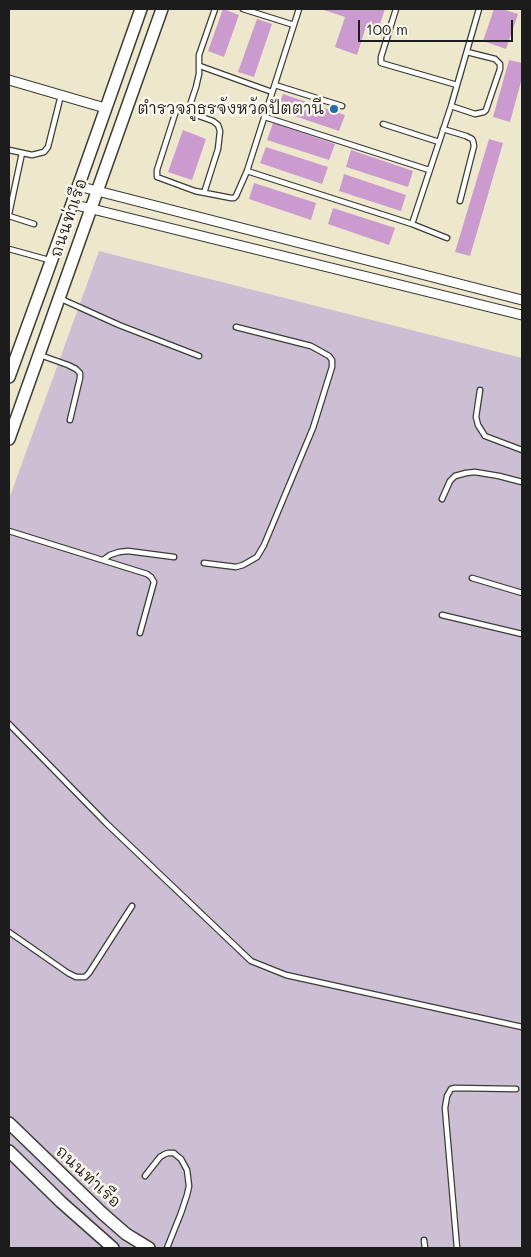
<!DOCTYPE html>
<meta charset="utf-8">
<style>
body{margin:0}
#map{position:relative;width:531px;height:1257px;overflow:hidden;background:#ede8cc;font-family:Mali,sans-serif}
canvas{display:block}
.frame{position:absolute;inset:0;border:10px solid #1c1c1c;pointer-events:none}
.scale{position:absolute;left:358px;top:20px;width:155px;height:22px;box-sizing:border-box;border:2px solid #1c1c1c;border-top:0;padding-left:6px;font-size:15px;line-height:18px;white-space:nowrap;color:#1c1c1c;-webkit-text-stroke:4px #fbf7ec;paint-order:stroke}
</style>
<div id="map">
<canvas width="531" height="1257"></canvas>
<div class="frame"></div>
<div class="scale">100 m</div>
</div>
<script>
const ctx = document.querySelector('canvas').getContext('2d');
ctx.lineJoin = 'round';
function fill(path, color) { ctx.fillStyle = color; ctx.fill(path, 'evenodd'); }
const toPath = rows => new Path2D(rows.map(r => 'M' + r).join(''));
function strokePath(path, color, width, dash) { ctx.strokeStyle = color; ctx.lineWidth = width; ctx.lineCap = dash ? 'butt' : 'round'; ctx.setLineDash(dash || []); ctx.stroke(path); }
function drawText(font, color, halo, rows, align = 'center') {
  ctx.font = font + ' Mali,"Playpen Sans Thai",sans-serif'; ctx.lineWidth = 5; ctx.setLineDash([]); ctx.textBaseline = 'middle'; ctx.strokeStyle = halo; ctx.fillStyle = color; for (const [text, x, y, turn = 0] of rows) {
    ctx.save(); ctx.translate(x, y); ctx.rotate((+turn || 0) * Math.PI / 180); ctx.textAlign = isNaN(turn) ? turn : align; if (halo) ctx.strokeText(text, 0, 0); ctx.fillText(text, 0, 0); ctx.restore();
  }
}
fill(toPath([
 [99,251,522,358,522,1248,9,1248,9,499]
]), '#ccbfd4');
fill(toPath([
 [223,9,239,15,224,57,208,51],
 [321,9,385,9,379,27,367,23,357,55,335,47,345,17],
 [494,9,502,9,518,14,506,49,483,41],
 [257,19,272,24,254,77,238,72],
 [509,60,522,63,522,78,510,122,493,117],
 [283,94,345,115,339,131,277,110],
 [273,123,335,144,329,160,267,140],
 [183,130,206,139,192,180,168,172],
 [489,139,503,143,470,256,455,252],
 [266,147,328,167,322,184,260,163],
 [351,150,413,171,408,187,346,167],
 [344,174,406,195,401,211,339,191],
 [254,183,316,203,311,220,249,199],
 [333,208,395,228,389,245,328,224]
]), '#cb9acf');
const service = toPath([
 [243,9,294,25],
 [396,9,381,57,381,63,457,85],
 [200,66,272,92],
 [275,85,342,106],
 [451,106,475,114,484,112,486,110,500,69,500,64,495,59,467,52],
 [188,111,196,87,199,74,199,55,215,9],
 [265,117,429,170],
 [383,124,439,142],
 [443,129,466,136,472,139,473,141,474,146,460,201],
 [9,150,32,155,44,152,48,147,61,95],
 [247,171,412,224,447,238],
 [204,193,218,149,220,131,218,125,213,121,179,109,176,111,157,170,157,177,195,191,231,198,234,198,236,196,247,171,299,9],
 [9,214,22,153],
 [9,216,34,224],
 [412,224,451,106,479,9],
 [9,249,49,260],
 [59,298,119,325,199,356],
 [40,355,68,365,76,369,80,373,80,378,70,420],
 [480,390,476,417,478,425,485,436,522,450],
 [442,499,450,481,455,476,466,473,475,472,499,476,522,482],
 [9,531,147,574,151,577,154,582,140,633],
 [103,560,110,555,119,552,128,551,174,557],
 [204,563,236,567,243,565,257,557,264,545,313,428,332,367,332,360,329,356,311,346,236,327],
 [472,578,522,593],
 [442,615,522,634],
 [9,724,106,823,251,961,286,975,522,1027],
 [9,932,68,973,76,977,85,977,89,973,132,906],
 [145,1176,160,1157,165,1154,168,1153,174,1153,176,1155,181,1159,187,1170,189,1186,187,1195,181,1213,167,1248],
 [424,1240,425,1248],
 [457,1248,445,1108,447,1096,451,1089,455,1088,516,1089]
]);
const minor = toPath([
 [9,80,105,108],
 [78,186,522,300],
 [72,204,522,315]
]);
const tertiary = toPath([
 [9,377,72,204,141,9],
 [9,439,162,9],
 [9,1123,102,1213,126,1234,149,1248],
 [9,1151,61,1202,113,1248]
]);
strokePath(service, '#3b3b36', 7);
strokePath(minor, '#3b3b36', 11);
strokePath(tertiary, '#3b3b36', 14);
strokePath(service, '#fff', 4.5);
strokePath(minor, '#fff', 9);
strokePath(tertiary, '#fff', 11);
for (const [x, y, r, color] of [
 [334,109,5,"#1f6fb2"]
]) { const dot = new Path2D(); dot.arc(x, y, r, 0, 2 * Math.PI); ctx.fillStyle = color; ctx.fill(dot); strokePath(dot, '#fbf7ec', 2); }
drawText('16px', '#1c1c1c', '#fbf7ec', [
 ["ตำรวจภูธรจังหวัดปัตตานี",324,109]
], 'right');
drawText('16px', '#1c1c1c', '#fbf7ec', [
 ["ถนนท่าเรือ",69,218,-71],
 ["ถนนท่าเรือ",88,1177,43]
]);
</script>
